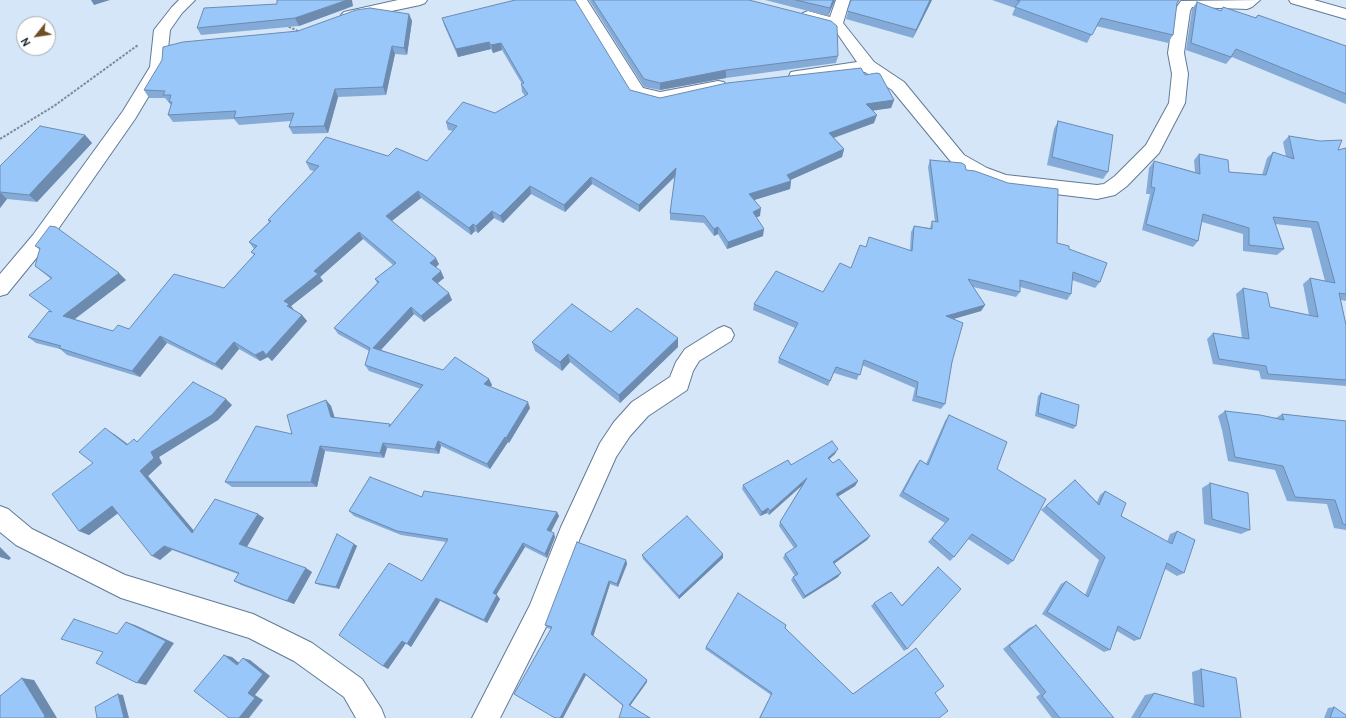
<!DOCTYPE html>
<style>
body{margin:0}
#map{position:relative;width:1346px;height:718px;overflow:hidden;background:#d5e6f9;font-family:Overpass,sans-serif}
canvas{display:block}
.north{position:absolute;left:16px;top:16px;width:40px;height:40px;box-sizing:border-box;background:#fff;border:1px solid #a6aaaf;border-radius:50%;rotate:240deg;font-size:11px;font-weight:700;line-height:16px;text-align:center;color:#202b37}
.north::after{content:'';display:block;margin:auto;width:14px;height:18px;background:#6e4f24;clip-path:polygon(50% 0,100% 100%,50% 72%,0 100%)}
</style>
<div id="map">
<canvas width="1346" height="718"></canvas>
<div class="north">N</div>
</div>
<script>
const ctx = document.querySelector('canvas').getContext('2d');
ctx.lineJoin = 'round';
const toPath = rows => new Path2D(rows.map(r => 'M' + r).join(''));
function strokePath(path, color, width, dash) { ctx.strokeStyle = color; ctx.lineWidth = width; ctx.lineCap = dash ? 'butt' : 'round'; ctx.setLineDash(dash || []); ctx.stroke(path); }
function fill(path, color) { ctx.fillStyle = color; ctx.fill(path, 'evenodd'); }
const street = toPath([
 [179,0,195,0,182,13,170,30,166,67,135,119,47,245,7,294,0,296,0,274,33,235,123,111,150,67,154,30,172,7,179,0],
 [398,0,427,0,425,3,420,5,349,20,344,18,341,15,344,12,398,0],
 [573,0,587,0,643,88,660,92,718,81,724,82,726,86,724,90,718,91,660,104,631,96,573,0],
 [836,0,850,0,843,23,874,62,904,82,964,155,987,168,1006,175,1097,185,1104,184,1115,176,1146,145,1169,103,1172,74,1168,53,1174,11,1181,1,1260,0,1252,7,1247,9,1192,7,1190,11,1184,53,1188,74,1185,103,1159,153,1127,186,1115,195,1097,199,1005,188,975,178,952,163,892,90,865,72,797,81,791,80,789,76,791,72,797,71,857,62,837,33,830,27,803,19,800,16,803,13,808,11,830,17,836,0],
 [724,326,731,329,734,335,731,341,699,361,693,371,687,390,648,416,630,436,616,457,580,538,549,621,500,718,472,718,530,605,561,527,600,443,614,422,632,402,670,377,676,362,685,349,717,329,724,326],
 [0,506,8,509,32,529,125,575,253,614,312,643,362,679,381,708,385,718,356,718,344,697,294,661,249,638,121,598,16,545,0,532,0,506]
]);
const secondary = toPath([
 [1289,0,1314,0,1346,9,1346,19,1291,3,1289,0]
]);
strokePath(street, '#617a97', 2);
strokePath(secondary, '#617a97', 2);
strokePath(toPath([
 [285,25,300,32],
 [0,139,54,106,138,45]
]), '#7c8a9a', 2, [2.5, 1.5]);
fill(street, '#fff');
fill(secondary, '#fff');
fill(toPath([
 [589,0,749,0,838,56,836,63,726,78,660,90,644,87],
 [765,0,835,0,828,16],
 [851,0,932,0,913,38,846,19],
 [992,0,1180,0,1177,3,1173,35,1168,43,1096,26,1087,43,1012,15,1015,8],
 [1197,2,1220,11,1255,18,1258,15,1346,46,1346,104,1232,57,1226,64,1186,50,1192,9],
 [353,6,299,26,201,35,197,28],
 [409,14,412,21,407,55,395,54,386,95,338,97,328,133,293,134,289,127,291,121,239,125,234,119,173,122,168,115,171,105,165,98,149,98,144,90,298,31],
 [442,18,630,90,660,98,865,75,894,100,891,108,872,110,874,123,834,138,844,149,842,157,790,180,791,181,790,189,754,200,760,216,756,217,763,236,727,249,718,234,714,236,704,223,670,220,670,213,675,177,639,212,592,184,565,212,531,194,503,223,494,218,478,233,475,231,471,235,421,198,392,221,439,264,436,267,444,278,438,283,452,300,424,322,414,314,381,350,443,370,489,379,492,385,490,387,530,408,509,443,508,442,490,469,441,446,439,454,387,448,384,458,325,451,317,487,232,487,225,482,292,434,326,400,331,406,335,418,390,424,391,425,421,389,369,371,365,365,369,351,338,334,334,328,377,283,375,279,393,265,363,239,320,277,323,281,291,306,294,310,302,315,307,321,272,361,268,357,260,361,239,349,222,370,167,343,140,377,67,355,60,349,36,343,28,337,52,312,51,279,35,266,40,250,35,246,126,280,74,319,113,331,129,329,224,288,254,255,251,252,254,249,249,242,269,222,268,220,314,171,310,170,306,162,388,156,427,161,453,131,448,130,446,122,495,113,525,96,522,92,521,84,522,84,502,50,493,53,491,49,458,57,444,25],
 [1058,121,1108,172,1103,179,1047,165,1054,129],
 [85,135,92,143,37,202,7,199,0,208,0,166],
 [1289,136,1338,150,1346,148,1346,301,1341,300,1346,325,1346,386,1261,379,1259,371,1213,364,1207,339,1213,333,1242,338,1236,294,1243,288,1270,307,1309,315,1303,284,1310,278,1325,281,1311,228,1275,224,1284,249,1277,255,1243,251,1243,234,1202,222,1198,241,1193,247,1142,230,1150,194,1146,194,1149,168,1154,161,1195,172,1194,160,1199,154,1229,172,1262,175,1267,158,1273,152,1286,157,1283,142],
 [930,160,966,170,1057,243,1069,249,1100,282,1095,288,1072,280,1071,294,1067,300,1020,287,1020,292,1016,297,973,287,985,305,981,311,953,319,952,362,945,404,941,409,912,401,915,388,862,365,857,380,834,373,828,386,778,363,779,358,795,328,753,310,754,304,823,292,851,268,866,247,910,250,911,232,914,226,930,228,932,221,935,222,928,167],
 [611,332,678,338,678,347,620,403,570,362,562,371,535,351,532,342],
 [1041,393,1076,426,1073,429,1035,416,1038,396],
 [232,405,218,420,159,457,162,463,148,476,194,531,264,518,247,547,312,572,294,604,241,585,234,581,238,574,172,550,160,560,118,513,89,535,79,531,93,463,114,434,128,444,137,441],
 [1225,411,1276,418,1282,414,1346,421,1346,530,1334,528,1327,504,1287,501,1275,470,1228,461,1222,430,1218,416],
 [949,415,997,469,1013,561,1008,565,968,539,954,557,950,561,928,542,945,523,899,496,916,465,920,460,926,464,945,421],
 [835,454,829,459,833,463,858,481,855,486,838,496,870,536,867,540,834,563,838,577,803,599,791,580,793,577,795,576,783,558,785,554,794,548,779,526,780,522,803,484,769,515,767,513,760,516,742,489,743,485,791,465],
 [1075,480,1097,502,1100,495,1105,491,1121,516,1167,542,1170,534,1177,531,1184,573,1177,576,1165,569,1140,639,1134,641,1117,631,1110,650,1104,652,1042,614,1061,584,1066,581,1085,595,1099,560,1041,510],
 [1210,483,1250,530,1241,534,1204,524,1202,488],
 [422,497,557,512,559,516,551,532,555,537,547,558,525,547,496,595,500,599,487,623,440,601,411,647,406,643,388,669,383,666,422,581,446,542,401,535,354,516,349,511],
 [354,544,357,546,339,589,319,585,315,583],
 [642,555,723,558,679,599,643,559],
 [626,560,627,564,618,587,610,584,593,636,647,680,647,682,630,705,623,706,586,675,563,718,554,718,551,629,547,628,545,625],
 [938,567,907,649,904,651,871,606,874,603,901,606],
 [1036,625,1114,718,1052,718,1036,697,1040,694,1003,649,1029,628],
 [785,628,853,694,916,648,935,693,939,718,759,718,771,695,705,649,706,647],
 [1201,669,1241,718,1131,718,1145,695,1154,693,1194,704,1192,672],
 [1334,707,1346,718,1324,718,1328,708]
]), '#84abd7');
fill(toPath([
 [91,0,110,0,94,5],
 [347,0,352,0,353,6,299,26,295,18],
 [833,0,835,0,828,16,830,8],
 [930,0,932,0,913,38,916,30],
 [409,14,412,21,407,55,404,48],
 [489,42,491,49,458,57,456,49],
 [501,43,502,50,493,53,491,45],
 [392,46,395,54,386,95,383,87],
 [726,70,726,78,660,90,660,83],
 [335,89,338,97,328,133,324,126],
 [894,100,891,108,864,112,866,104],
 [877,115,874,123,827,140,829,133],
 [85,135,92,143,37,202,29,195],
 [844,149,842,157,786,182,787,175],
 [676,168,676,175,639,212,639,205],
 [591,177,592,184,565,212,564,205],
 [791,181,790,189,748,202,749,194],
 [530,186,531,194,503,223,500,216],
 [418,191,421,198,389,223,386,216],
 [0,192,7,199,0,208],
 [761,208,760,216,752,219,753,212],
 [492,211,494,218,478,233,476,226],
 [473,224,475,231,471,235,469,228],
 [718,227,718,234,714,236,714,229],
 [764,229,763,236,727,249,728,242],
 [359,232,363,239,320,277,323,281,291,306,294,310,287,306,284,301,314,271],
 [436,258,439,264,433,270,430,263],
 [441,271,444,278,435,285,432,279],
 [119,273,126,280,71,322,63,316],
 [449,293,452,300,424,322,421,316],
 [985,305,981,311,943,322,946,316],
 [411,307,414,314,377,354,373,348],
 [302,315,307,321,272,361,268,357,260,361,255,355],
 [160,336,167,343,140,377,132,371],
 [678,338,678,347,620,403,619,395],
 [234,342,239,349,222,370,215,364],
 [568,354,570,362,562,371,560,362],
 [489,379,492,385,487,390,484,384],
 [226,399,232,405,218,420,159,457,162,463,148,476,200,538,192,533,140,471,151,452],
 [326,400,331,406,336,423,331,417],
 [528,402,530,408,509,443,506,438],
 [105,428,114,434,135,450,127,445],
 [505,437,508,442,490,469,487,464],
 [438,441,441,446,439,454,435,449],
 [383,443,387,448,384,458,380,453],
 [320,446,325,451,317,487,311,482],
 [838,449,835,454,826,462,828,458],
 [807,478,805,483,769,515,770,511],
 [858,481,855,486,834,499,836,494],
 [112,506,121,511,89,535,79,531],
 [768,508,767,513,760,516,762,512],
 [557,512,559,516,549,535,547,530],
 [258,514,264,518,246,548,239,544],
 [554,533,555,537,547,558,545,554],
 [870,536,867,540,831,566,833,562],
 [523,543,525,547,495,597,493,593],
 [354,544,357,546,339,589,336,587],
 [164,546,172,550,160,560,152,556],
 [0,547,11,558,9,560,0,557],
 [723,554,723,558,679,599,679,596],
 [626,560,627,564,618,587,617,584],
 [306,568,312,572,294,604,287,601],
 [841,573,838,577,803,599,805,596],
 [609,581,610,584,593,637,591,634],
 [497,595,500,599,487,623,484,620],
 [436,598,440,601,411,647,407,644],
 [126,622,135,625,174,643,146,685,137,683],
 [402,641,406,643,388,669,383,666],
 [224,655,232,657,244,667,237,665],
 [243,658,250,660,270,676,255,695,263,700,249,718,239,718,248,693],
 [584,673,586,675,563,718,560,718],
 [22,678,34,680,57,718,44,718],
 [647,680,647,682,630,706,629,705],
 [118,694,123,695,129,718,124,718]
]), '#6c8baf');
const building = toPath([
 [277,0,347,0,295,18,197,28,204,8,277,4,277,0],
 [515,0,575,0,630,90,660,98,727,83,861,68,865,75,877,73,880,74,894,100,866,104,877,115,829,133,844,149,787,175,791,181,749,194,761,208,753,212,764,229,728,242,718,227,714,229,704,216,670,213,676,168,639,205,591,177,564,205,530,186,500,216,492,211,476,226,473,224,469,228,418,191,386,216,436,258,430,263,441,271,432,279,449,293,421,316,411,307,373,348,443,370,455,357,489,379,484,384,528,402,506,438,505,437,487,464,438,441,435,449,383,443,380,453,320,446,311,482,225,482,256,426,292,434,287,415,326,400,331,417,390,424,389,427,423,385,365,365,370,348,334,328,379,282,375,279,396,263,359,232,314,271,318,274,284,301,289,304,287,306,302,315,266,355,263,351,255,355,234,342,215,364,160,336,132,371,59,348,61,346,28,337,49,311,52,312,29,295,52,278,35,266,40,248,35,246,50,226,56,227,119,273,63,316,113,331,118,325,129,329,174,274,224,288,255,254,251,252,257,246,249,242,271,221,268,220,319,166,306,162,326,137,388,156,396,148,427,161,457,126,446,122,463,102,495,113,528,94,521,84,524,83,501,43,491,45,489,42,456,49,442,18,515,0],
 [593,0,749,0,831,21,837,26,838,56,726,70,660,83,644,79,593,0],
 [796,0,833,0,830,8,796,0],
 [851,0,930,0,916,30,847,11,851,0],
 [1017,0,1179,0,1177,3,1173,35,1101,18,1092,35,1015,7,1020,1,1017,0],
 [1197,2,1221,11,1223,7,1256,18,1258,15,1346,46,1346,94,1236,49,1231,57,1191,43,1197,2],
 [370,8,409,14,404,48,392,46,383,87,335,89,324,126,289,127,294,113,234,118,236,111,168,115,172,102,169,102,171,95,163,95,165,91,144,90,162,60,163,47,183,42,298,31,356,10,370,8],
 [1058,121,1113,135,1108,172,1052,157,1058,121],
 [40,126,85,135,29,195,0,192,0,166,40,126],
 [1289,136,1320,141,1342,140,1338,150,1346,148,1346,294,1339,293,1346,325,1346,380,1268,374,1266,366,1219,359,1213,333,1249,339,1243,288,1267,293,1270,307,1318,317,1310,278,1335,283,1318,222,1273,217,1284,249,1249,245,1249,228,1203,214,1198,241,1146,224,1155,188,1151,187,1154,161,1200,174,1199,154,1228,160,1229,172,1266,175,1273,152,1294,159,1289,136],
 [930,160,962,163,965,165,966,170,975,171,1008,183,1058,189,1057,243,1069,246,1069,249,1107,263,1100,282,1073,272,1071,294,1020,280,1020,292,968,279,985,305,946,316,963,323,952,362,945,404,916,396,918,382,864,360,860,375,836,367,830,381,779,358,798,323,754,304,776,271,823,292,840,263,851,268,860,245,866,247,869,237,912,251,914,226,932,229,932,221,938,222,930,160],
 [572,304,611,332,637,308,678,338,619,395,568,354,560,362,532,342,572,304],
 [193,382,226,399,212,415,151,452,154,458,140,471,192,533,215,499,258,514,239,544,306,568,287,601,234,581,239,573,164,546,152,556,112,506,79,531,52,494,93,463,79,452,105,428,127,445,134,439,137,442,193,382],
 [1041,393,1079,405,1076,426,1038,413,1041,393],
 [1225,411,1260,415,1284,420,1282,414,1346,421,1346,525,1343,524,1335,500,1295,497,1283,466,1235,457,1229,426,1225,411],
 [949,415,1007,442,997,469,1046,499,1013,561,972,534,954,557,932,538,949,519,903,492,920,460,928,465,949,415],
 [832,441,838,449,828,458,833,463,839,459,858,481,836,494,870,536,833,562,841,573,805,596,793,577,798,574,785,554,797,546,780,522,807,478,770,511,768,508,762,512,743,485,788,460,791,465,832,441],
 [370,477,422,497,424,491,557,512,547,530,554,533,545,554,523,543,493,593,497,595,484,620,436,598,407,644,402,641,383,666,339,635,389,563,422,581,448,539,397,531,349,511,370,477],
 [1075,480,1099,505,1105,491,1126,503,1121,516,1172,544,1177,531,1195,540,1184,573,1167,563,1140,639,1118,626,1110,650,1047,612,1066,581,1088,597,1105,557,1046,506,1075,480],
 [1210,483,1248,493,1250,530,1212,519,1210,483],
 [687,516,723,554,679,596,642,555,687,516],
 [337,534,354,544,336,587,315,583,337,534],
 [577,542,626,560,617,584,609,581,591,634,647,680,629,705,650,718,619,718,623,705,584,673,560,718,555,718,514,694,552,627,545,625,577,542],
 [938,567,961,589,907,649,874,603,891,592,902,606,938,567],
 [738,593,786,625,785,628,853,694,916,648,944,686,935,693,948,711,939,718,760,718,772,693,706,647,738,593],
 [74,619,117,634,126,622,166,641,137,683,96,663,103,652,61,639,74,619],
 [1036,625,1114,718,1060,718,1042,696,1046,692,1009,646,1036,625],
 [224,655,237,665,243,658,263,674,248,693,255,698,239,718,229,718,194,691,224,655],
 [1201,669,1236,678,1241,718,1139,718,1154,693,1204,707,1201,669],
 [22,678,45,716,44,718,0,718,0,696,22,678],
 [118,694,124,718,97,718,95,707,118,694],
 [1334,707,1346,715,1346,718,1330,718,1334,707]
]);
fill(building, '#9ac7fa');
strokePath(building, '#6c8baf', 1);
</script>
